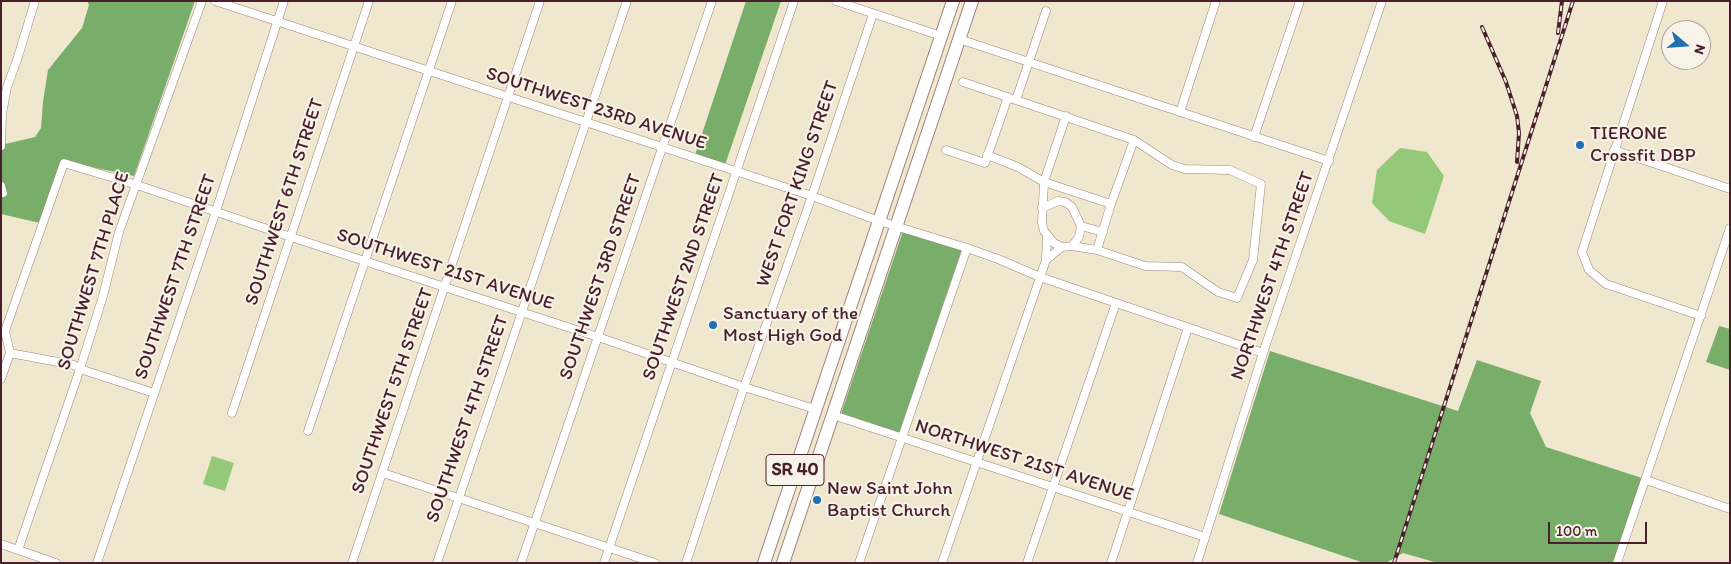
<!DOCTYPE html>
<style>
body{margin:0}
#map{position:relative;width:1731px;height:564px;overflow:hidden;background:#f0e7cf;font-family:Itim,sans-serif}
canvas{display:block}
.frame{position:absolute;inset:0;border:2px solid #4a1f2b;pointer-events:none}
.north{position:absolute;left:1661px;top:20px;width:50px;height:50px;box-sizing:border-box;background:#f7f3e8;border:1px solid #b29e9c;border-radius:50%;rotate:108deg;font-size:14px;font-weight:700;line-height:20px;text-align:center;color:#4a1f2b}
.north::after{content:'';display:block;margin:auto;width:18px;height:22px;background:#1f6fb2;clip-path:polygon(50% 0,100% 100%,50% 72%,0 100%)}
.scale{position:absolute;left:1548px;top:522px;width:99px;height:22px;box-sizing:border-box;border:2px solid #4a1f2b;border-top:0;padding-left:6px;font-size:15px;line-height:18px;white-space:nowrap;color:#4a1f2b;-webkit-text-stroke:4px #f7f3e8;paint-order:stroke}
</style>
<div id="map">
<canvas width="1731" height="564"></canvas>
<div class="frame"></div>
<div class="north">N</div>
<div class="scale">100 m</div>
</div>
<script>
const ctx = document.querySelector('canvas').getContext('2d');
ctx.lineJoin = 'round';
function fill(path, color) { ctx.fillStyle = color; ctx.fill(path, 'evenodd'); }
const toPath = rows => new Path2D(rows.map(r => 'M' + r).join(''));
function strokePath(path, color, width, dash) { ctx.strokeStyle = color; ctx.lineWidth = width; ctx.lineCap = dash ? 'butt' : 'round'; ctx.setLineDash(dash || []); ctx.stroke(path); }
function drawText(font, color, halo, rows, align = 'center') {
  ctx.font = font + ' Itim,sans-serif'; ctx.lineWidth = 4; ctx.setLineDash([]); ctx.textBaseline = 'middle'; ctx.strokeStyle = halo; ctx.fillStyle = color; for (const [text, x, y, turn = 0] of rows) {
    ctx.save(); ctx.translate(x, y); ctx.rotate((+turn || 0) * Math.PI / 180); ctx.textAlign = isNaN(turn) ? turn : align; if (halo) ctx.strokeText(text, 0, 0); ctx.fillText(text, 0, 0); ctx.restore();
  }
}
fill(toPath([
 [1400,148,1427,152,1444,176,1425,234,1389,221,1372,203,1377,170],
 [212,456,234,463,225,491,203,484]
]), '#95c97a');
fill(toPath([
 [87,1,195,1,134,176,63,161,40,223,1,214,1,145,35,137,41,128,43,102,48,70,82,28,89,5],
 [746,1,781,1,725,165,695,155],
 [903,231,962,249,899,433,841,414],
 [1719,326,1730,329,1730,370,1706,362],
 [1270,351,1458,411,1477,360,1541,381,1530,413,1546,447,1642,478,1613,563,1438,563,1403,553,1386,563,1364,563,1219,514]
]), '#78ad6a');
const street = toPath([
 [215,1,812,196,879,221,967,248,998,259,1040,277,1263,353],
 [836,1,941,36],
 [1663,1,1582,252,1589,270,1606,284,1701,316],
 [959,39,1329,161],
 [963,82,1016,100,1046,11],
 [1016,100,1134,140,1172,165,1185,169,1230,170,1261,184,1253,260,1237,298,1218,292,1182,267,1145,266,1097,250,1072,246,1062,247,1046,260],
 [1180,112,1216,1],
 [1066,116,1044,182,1111,204,1134,140],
 [1254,137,1300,1],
 [1,146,2,114,7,87,17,60,35,1],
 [946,150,985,163,1008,97],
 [1614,150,1730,189],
 [987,155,1018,167,1044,182,1042,223,1044,231,1054,243,1062,247],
 [1,186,3,193],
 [1042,208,1058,201,1065,202,1072,207,1081,226,1103,232],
 [1072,246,1079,237,1081,226],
 [1097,250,1111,204],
 [10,353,74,365,80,369,154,393],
 [1,379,10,353,5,331,64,163,137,185,291,237,598,337,744,387,815,409],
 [232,413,369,1],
 [833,415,1205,537],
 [308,431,452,1],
 [383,473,655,563],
 [1646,480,1730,509],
 [1,544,56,563],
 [18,550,80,369,103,296,119,232,202,1],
 [97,563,216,211,284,1],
 [352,563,540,1],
 [437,563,627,1],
 [521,563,712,1],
 [604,563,794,1],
 [686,563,744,387,812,196,873,14],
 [859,563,967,248],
 [942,563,1046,260,1047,237],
 [1027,563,1116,303],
 [1111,563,1188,328],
 [1197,563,1263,353,1382,1],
 [1617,563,1730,228]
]);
const primary = toPath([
 [764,563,953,1],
 [783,563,972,1]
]);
strokePath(street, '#9d837d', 9);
strokePath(primary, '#9d837d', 14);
strokePath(street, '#fff', 8);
strokePath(primary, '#fff', 12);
const rail = toPath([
 [1482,27,1506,82,1517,116,1519,133,1517,162],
 [1558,33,1562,1],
 [1394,563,1573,1]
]);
strokePath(rail, '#4a1f2b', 4);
strokePath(rail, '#f7f3e8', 2, [5.5]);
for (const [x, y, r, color] of [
 [1580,145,5,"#1f6fb2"],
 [713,325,5,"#1f6fb2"],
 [817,500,5,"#1f6fb2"]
]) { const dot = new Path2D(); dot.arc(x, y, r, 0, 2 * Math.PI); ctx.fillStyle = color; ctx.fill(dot); strokePath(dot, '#f7f3e8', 2); }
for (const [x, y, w] of [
 [795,470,58]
]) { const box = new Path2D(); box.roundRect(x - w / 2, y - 15.5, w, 31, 4); ctx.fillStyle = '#f7f3e8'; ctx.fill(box); strokePath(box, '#4a1f2b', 1); }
drawText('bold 18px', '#4a1f2b', null, [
 ["SR 40",795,470]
]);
drawText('19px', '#4a1f2b', '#f7f3e8', [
 ["SOUTHWEST 23RD AVENUE",596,109,18],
 ["WEST FORT KING STREET",798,184,-71],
 ["SOUTHWEST 6TH STREET",285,202,-72],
 ["SOUTHWEST 21ST AVENUE",445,270,18],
 ["SOUTHWEST 7TH PLACE",94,271,-73],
 ["NORTHWEST 4TH STREET",1273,276,-71],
 ["SOUTHWEST 7TH STREET",176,277,-71],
 ["SOUTHWEST 3RD STREET",601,277,-71],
 ["SOUTHWEST 2ND STREET",684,277,-71],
 ["SOUTHWEST 5TH STREET",393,391,-71],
 ["SOUTHWEST 4TH STREET",468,419,-71],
 ["NORTHWEST 21ST AVENUE",1024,461,18]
]);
drawText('19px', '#4a1f2b', '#f7f3e8', [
 ["TIERONE",1590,134],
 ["Crossfit DBP",1590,156],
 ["Sanctuary of the",723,314],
 ["Most High God",723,336],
 ["New Saint John",827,489],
 ["Baptist Church",827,511]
], 'left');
</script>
